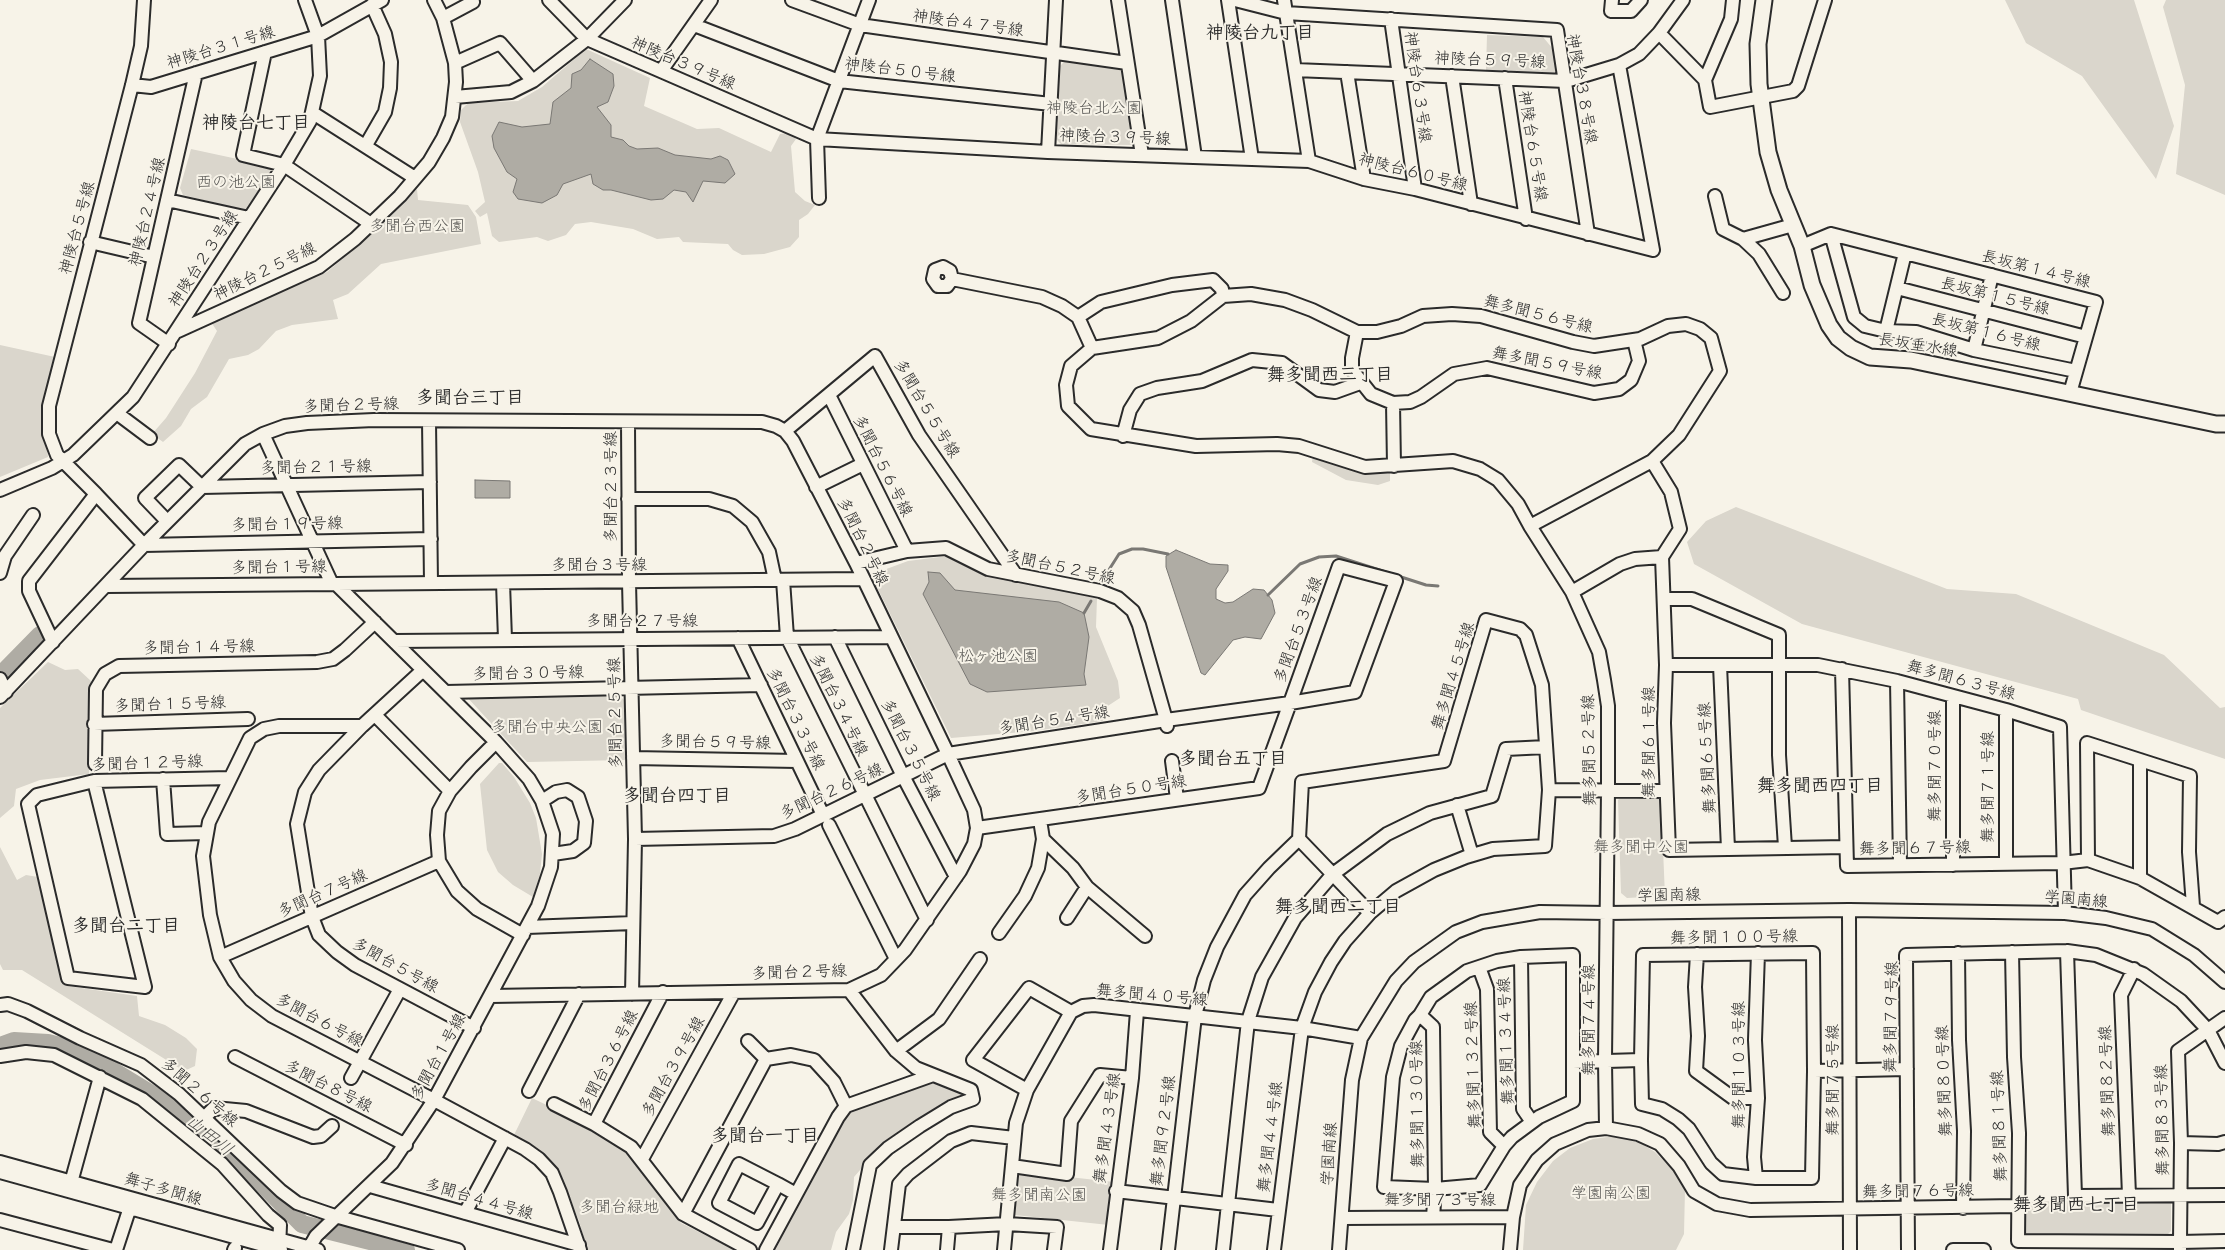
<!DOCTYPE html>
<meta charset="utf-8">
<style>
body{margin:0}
canvas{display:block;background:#f7f3e8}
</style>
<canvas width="2225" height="1250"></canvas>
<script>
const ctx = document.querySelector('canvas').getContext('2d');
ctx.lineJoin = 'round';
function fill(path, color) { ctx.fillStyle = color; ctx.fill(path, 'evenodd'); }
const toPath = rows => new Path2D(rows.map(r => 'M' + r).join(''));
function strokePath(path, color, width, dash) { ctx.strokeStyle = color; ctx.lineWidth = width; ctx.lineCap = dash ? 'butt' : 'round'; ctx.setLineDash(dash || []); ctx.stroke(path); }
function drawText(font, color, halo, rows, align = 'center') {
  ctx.font = font + ' Itim,"Klee One",sans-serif'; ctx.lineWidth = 4; ctx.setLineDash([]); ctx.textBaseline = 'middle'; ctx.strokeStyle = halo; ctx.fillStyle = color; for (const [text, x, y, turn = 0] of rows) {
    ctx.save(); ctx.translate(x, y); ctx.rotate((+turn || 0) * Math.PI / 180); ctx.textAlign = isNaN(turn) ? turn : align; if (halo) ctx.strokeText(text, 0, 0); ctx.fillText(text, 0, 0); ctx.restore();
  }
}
fill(toPath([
 [2005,0,2134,0,2174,126,2156,179,2082,76,2026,43],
 [2166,0,2225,0,2225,195,2176,174,2185,85,2163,7],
 [1487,35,1543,37,1553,49,1556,74,1486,70],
 [586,49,650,78,644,106,697,129,719,128,771,152,780,134,789,133,796,139,791,146,795,192,805,201,815,205,808,214,799,220,799,237,790,247,764,254,742,255,733,250,728,244,683,242,679,237,657,239,633,229,591,222,575,224,566,235,548,241,537,237,499,242,492,236,487,213,480,217,475,211,485,202,478,172,460,122,461,110,468,103,518,101,542,87],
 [1068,58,1119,65,1124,71,1135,140,1132,145,1061,144,1056,139,1060,66],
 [191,149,270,166,273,173,251,206,244,210,183,195,180,188],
 [417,189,418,200,468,205,476,217,481,244,381,264,348,294,333,300,338,319,292,325,276,331,259,349,248,355,229,359,207,397,191,409,181,426,163,442,152,434,166,418,195,373,217,331,211,322,327,272,367,238],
 [0,345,55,357,41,419,46,437,48,457,0,477],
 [1313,455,1370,472,1390,472,1390,481,1378,485,1346,480,1312,462],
 [1736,507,1947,589,2016,594,2164,655,2220,708,2225,707,2225,759,2081,710,2078,699,1802,624,1694,564,1687,542,1706,521],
 [948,556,992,577,1097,598,1096,627,1118,681,1120,698,1100,711,1103,721,1034,731,951,738,873,579,881,571,908,561],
 [48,662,65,670,78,669,91,681,89,774,40,780,16,789,14,806,0,818,0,708],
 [618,694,626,702,627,760,527,762,466,696],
 [499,763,502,763,514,777,530,803,536,818,542,854,540,874,533,897,513,885,498,872,487,850,480,784],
 [1622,796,1656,796,1661,802,1665,896,1627,898,1621,893,1618,800],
 [0,847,17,880,26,875,38,877,61,965,62,977,67,986,137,996,139,1016,165,1025,186,1038,197,1049,195,1066,184,1071,22,970,3,970,0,964],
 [932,1081,946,1083,963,1090,962,1098,954,1099,890,1139,873,1155,854,1177,853,1200,849,1214,836,1232,831,1250,774,1250,844,1119,854,1109],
 [532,1098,584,1123,628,1151,681,1223,735,1250,587,1250,579,1221,556,1167,539,1149,514,1135],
 [1615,1136,1637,1141,1655,1152,1672,1169,1685,1189,1684,1234,1676,1250,1523,1250,1526,1205,1537,1182,1553,1161,1570,1148,1593,1139],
 [1015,1171,1114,1182,1109,1225,1015,1215,1010,1210],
 [2166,1198,2171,1203,2171,1231,2167,1235,2026,1237,2021,1232,2021,1202]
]), '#dad6cc');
const water = toPath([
 [590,59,613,74,614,86,608,102,597,107,611,125,611,137,623,140,629,146,637,149,658,148,675,155,711,159,720,156,728,160,735,174,725,183,703,181,693,202,686,192,674,190,663,199,651,200,611,190,603,190,593,184,591,174,563,184,557,195,542,203,518,199,513,192,517,179,507,172,494,148,492,136,499,122,522,127,550,124,553,102,571,88,572,74,581,70,590,59],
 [475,480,510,481,510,498,475,498,475,480],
 [1176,550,1210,564,1228,565,1228,571,1216,589,1216,599,1225,603,1233,602,1253,589,1264,590,1272,600,1275,613,1261,639,1245,637,1233,640,1205,675,1201,673,1166,567,1166,556,1176,550],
 [928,572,940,573,955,590,1059,602,1084,613,1089,637,1084,674,1086,685,987,692,970,684,923,594,929,582,928,572]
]);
fill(water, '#afaca4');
strokePath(water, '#7a7874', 1);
strokePath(toPath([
 [1098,587,1119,554,1132,549,1143,549,1168,554],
 [1268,595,1300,564,1319,557,1336,556,1426,585,1438,586],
 [1084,613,1091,601]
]), '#7a7874', 3);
strokePath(toPath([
 [0,676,40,635],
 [0,1046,14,1041,48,1043,64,1047,100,1063,166,1103,229,1150,302,1224,406,1250]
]), '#afaca4', 18);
const minor = toPath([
 [549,0,587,39,817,139,1048,152,1252,159,1228,0],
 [792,0,860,25,1127,63],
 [1118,0,1142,155],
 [1172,0,1195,157],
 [1235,0,1286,13,1557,30,1588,234],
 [1284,0,1309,161],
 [1612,0,1611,11,1631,11,1641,0],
 [1733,0,1731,19,1705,80,1710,107,1793,91,1798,86,1825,0],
 [443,18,473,2],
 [1391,19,1415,189],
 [694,25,839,81,1051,104],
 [1659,33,1705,80],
 [265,52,243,155,284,165,371,224],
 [455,63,500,43,533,81],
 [1295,70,1566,81,1619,65,1639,54,1659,33,1683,0],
 [661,71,711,0],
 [1347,72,1364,179],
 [1452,76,1471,204],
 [1505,78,1526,219],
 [132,85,151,87,318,36,382,0],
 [455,97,511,92,533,81,587,39,625,0],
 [313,113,415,178],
 [366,145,385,112,390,88,391,62,385,34,372,5],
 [1048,152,1056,0],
 [1252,159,1309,161,1364,179,1415,189,1653,250,1619,65],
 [1715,196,1723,229,1743,239,1793,225],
 [819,198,817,139,869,0],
 [167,200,249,218],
 [1743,239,1759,254,1783,293],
 [90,242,154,257],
 [1802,246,1831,234,1905,253,1886,331,1865,326,1854,317,1831,234],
 [1905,253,2096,302,2070,393],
 [943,267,950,271,952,279,947,286,938,286,933,279,935,270,943,267],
 [952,279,1042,297,1062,306,1078,317,1092,348],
 [1897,288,2086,337],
 [1078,317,1101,302,1172,285,1213,280,1222,289,1223,296],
 [178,331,319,267,355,239,400,196,429,162,443,138,452,117,456,82,455,63,443,18,434,0],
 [1886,331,1916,332,1974,350,2076,371],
 [1357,332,1352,358,1352,370,1371,394,1393,403,1410,402,1421,397,1454,374,1487,368,1594,393,1619,389,1631,380,1639,361,1634,340],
 [169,344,139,323,196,73],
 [1974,350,1992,275],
 [829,395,907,551],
 [1393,403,1394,466],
 [118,414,150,438],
 [429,421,431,583],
 [628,422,629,582,635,839,632,994],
 [785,431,875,356,919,435,1016,575],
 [263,434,332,584],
 [1123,436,1130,410,1140,394,1157,388,1202,381,1252,360,1282,363,1319,390,1335,392,1360,383],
 [1652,461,1671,492,1680,529,1662,557],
 [816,487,863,464],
 [0,490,52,468,73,455,133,397,284,165,310,121,320,76,318,36,305,0],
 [96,494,57,455,49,434,49,406,132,85,141,46,144,0],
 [628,499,709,499,733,506,752,522,769,552,775,580],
 [167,521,145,498,179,465,202,487,430,482],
 [1530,526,1652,461,1679,435,1720,371,1711,338,1700,329,1686,324,1668,326,1640,339,1594,346,1573,342,1481,316,1452,314,1423,316,1401,326,1377,332,1357,332,1312,310,1285,300,1251,294,1223,296,1191,321,1158,338,1092,348,1071,366,1066,385,1068,406,1091,429,1196,446,1277,444,1299,446,1365,467,1453,461,1480,469,1498,480,1518,504,1530,526,1572,592,1599,652,1604,680,1608,706,1608,790,1605,1061,1606,1128],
 [856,563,907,551,946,548,988,569,1100,591,1118,598,1133,611,1139,625,1166,720,1290,703,1355,692,1396,581,1339,566,1290,703,1259,788,977,828],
 [0,573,5,556,33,515],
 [783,580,787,637,927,920],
 [503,583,505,639],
 [336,584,862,579],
 [106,586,336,584,496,742,529,779,542,801,553,834,551,867,538,906,434,1100,392,1163,316,1236,308,1250],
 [1572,592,1620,564,1635,559,1662,557,1666,665,1664,723,1669,850,1846,847],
 [1665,599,1692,599,1779,635,1779,755,1785,847],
 [835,637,903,776,956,877],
 [738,638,823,815],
 [394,641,891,637],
 [53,642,29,591,29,581,96,494,144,545,431,539],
 [1666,665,1818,665,1897,681,2006,710,2060,727,2065,913],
 [1720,665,1728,849],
 [1842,669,1847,866,2062,863,2088,860,2140,878,2218,922,2225,917],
 [423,670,362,726,319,770,305,792,297,824,312,917,319,935,337,952,355,965,474,1028],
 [0,679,6,692],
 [1897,681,1900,865],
 [446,692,761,685],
 [0,697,144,545,245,444,263,434,285,426,307,423,374,420,762,422,776,426,785,431,793,441,856,563,948,754,974,810,977,828,974,844,960,871,905,950,881,975,849,990,491,996],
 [1953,697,1953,865],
 [2006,710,2006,864],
 [375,715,450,791],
 [94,724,248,719],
 [362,726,279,726,264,729,250,738,209,822,203,856,210,915,220,957,234,981,251,1000,272,1016,434,1100,525,1149,539,1159,552,1173,560,1192,580,1250],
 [496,742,471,767,450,791,439,811,437,835,439,861,457,891,477,909,523,935],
 [633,758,797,761],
 [1172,761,1177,799],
 [95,764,96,689,105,674,119,666,317,662,333,659,345,650,375,622],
 [163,779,167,834,207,833],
 [94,781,145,987,68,978,28,804,37,795,94,781,230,778],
 [1549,790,1666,791],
 [542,801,556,792,567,790,578,797,586,821,584,843,573,851,553,854],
 [1457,805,1472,855],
 [829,825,896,959],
 [635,839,774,836,795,829,948,754,1166,720,1167,726],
 [1043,839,1073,868,1087,887,1145,936],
 [1299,839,1370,913],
 [2088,860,2087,743,2190,776,2189,852,2193,906],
 [2140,878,2140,760],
 [1849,910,1850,1250],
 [1067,918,1087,887],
 [527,927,633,923],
 [999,933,1025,896,1038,868,1043,839,1040,820],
 [2067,951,2075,1196,2225,1195],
 [2012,952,2014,1057,2019,1133,2018,1241,2180,1242,2181,1143,2178,1051,2225,1018],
 [1958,953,1959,1040,1964,1131,1963,1208],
 [1697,954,1695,987,1698,1036,1696,1071,1733,1098,1758,1098],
 [220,957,439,861],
 [1521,957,1523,1109,1532,1122],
 [1479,967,1497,961,1521,957,1573,955,1573,1101,1539,1117,1512,1137,1504,1146],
 [849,990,896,1051,916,1068,971,1090,973,1099,951,1107,920,1126,888,1148,870,1165,853,1250],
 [663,992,594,1124,631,1147,683,1214,750,1250],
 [0,1005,8,1004,27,1011,80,1038,141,1065,179,1094,281,1191,297,1203,335,1216,458,1250],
 [1420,1015,1431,997,1467,971,1479,967,1487,989,1490,1132,1504,1146,1480,1185,1435,1189,1433,1027,1420,1015,1415,1020,1401,1046,1393,1077,1384,1187,1435,1189,1433,1217],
 [748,1041,766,1059],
 [896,1051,939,1019,980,959],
 [0,1056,26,1052,54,1055,142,1099,222,1164,268,1215,280,1225,279,1249],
 [235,1057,406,1145],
 [1641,1060,1642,1104,1662,1109,1678,1119,1689,1129,1711,1163,1723,1174,1756,1178,1812,1178,1814,1071],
 [1573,1062,1641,1060,1643,955,1813,953,1814,1071,1907,1069],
 [351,1078,400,989],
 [1027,1090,973,1060,1029,988,1071,1012],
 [529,1091,579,994],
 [554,1104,594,1124],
 [204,1118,214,1108,246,1111,313,1137,321,1136,332,1126],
 [2181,1143,2218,1144,2225,1142],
 [642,1159,734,992],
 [0,1162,318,1250],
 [1012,1166,1067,1174,1071,1121,1100,1075,1132,1078],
 [0,1172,281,1250],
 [1756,1178,1754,1157,1758,1098,1755,1040,1758,953],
 [778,1184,757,1223,719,1203,739,1164,778,1184,796,1194],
 [370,1186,579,1245],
 [69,1190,100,1077],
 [1116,1191,1278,1210],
 [2129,1195,2121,995,2134,969],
 [465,1213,505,1138],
 [683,1214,766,1059,791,1055,814,1060,834,1082,846,1106],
 [1342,1218,1513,1217,1520,1185,1537,1160,1555,1144,1588,1130,1606,1128,1638,1134,1660,1144,1679,1166,1694,1191,1717,1204,1750,1210,2017,1206],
 [0,1220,113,1250],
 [894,1227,949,1227,1007,1224,1057,1227,1054,1250],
 [2180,1249,2180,1242,2225,1241],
 [116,1250,132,1201],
 [234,1250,235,1248],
 [766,1250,838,1117,846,1106,933,1075],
 [891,1250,899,1184,908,1174,951,1141,971,1133,1014,1138],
 [947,1250,949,1227],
 [1004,1250,1016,1123,1027,1090,1071,1012,1083,1006,1094,1005,1302,1028,1361,1038],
 [1110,1250,1132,1078,1137,1011],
 [1168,1250,1195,1016,1204,980,1217,947,1245,895,1269,868,1299,839,1302,782,1444,761,1486,620,1520,629,1526,635,1542,685,1549,790,1545,846,1493,849,1466,857,1434,870,1396,891,1370,913,1345,941,1331,962,1315,992,1302,1028,1274,1250],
 [1223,1250,1248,1021,1262,977,1295,918,1333,874,1387,834,1430,813,1492,796,1506,749,1546,747],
 [1339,1250,1352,1080,1361,1038,1396,981,1414,962,1456,932,1482,922,1540,912,1607,913,1849,910,2065,913,2106,918,2152,929,2194,955,2225,982],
 [1510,1250,1513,1217],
 [1908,1250,1906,955,2067,951,2096,955,2143,974,2181,1001,2208,1030,2225,1063],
 [1953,1250,1984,1250]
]);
const major = toPath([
 [1764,0,1758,44,1759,84,1768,152,1779,190,1802,246,1812,285,1829,325,1838,338,1851,348,1870,357,1911,360,2216,424,2225,424]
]);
strokePath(minor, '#2b2b2b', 16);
strokePath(major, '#2b2b2b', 19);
strokePath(minor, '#f7f3e8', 12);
strokePath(major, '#f7f3e8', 15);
drawText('16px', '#2b2b2b', '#f7f3e8', [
 ["神陵台４７号線",968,24,8],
 ["神陵台３１号線",221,48,-17],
 ["神陵台５９号線",1490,61,2],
 ["神陵台３９号線",683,64,23],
 ["神陵台５０号線",900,71,7],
 ["神陵台６３号線",1417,87,82],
 ["神陵台３８号線",1581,89,80],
 ["神陵台３９号線",1115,138,2],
 ["神陵台６５号線",1532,146,81],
 ["神陵台６０号線",1413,173,14],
 ["神陵台２４号線",148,212,-77],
 ["神陵台５号線",78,228,-75],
 ["神陵台２３号線",204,259,-57],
 ["長坂第１４号線",2036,270,14],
 ["神陵台２５号線",265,272,-26],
 ["長坂第１５号線",1995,297,14],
 ["舞多聞５６号線",1538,315,14],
 ["長坂第１６号線",1986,333,14],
 ["長坂垂水線",1918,346,9],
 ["舞多聞５９号線",1547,364,11],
 ["多聞台２号線",351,406,-2],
 ["多聞台５５号線",926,409,59],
 ["多聞台５６号線",882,466,63],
 ["多聞台２１号線",316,468,-1],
 ["多聞台２３号線",612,487,-90],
 ["多聞台１９号線",287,525,-1],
 ["多聞台２号線",862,542,64],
 ["多聞台３号線",599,566],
 ["多聞台１号線",279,568,-1],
 ["多聞台５２号線",1060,568,12],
 ["多聞台２７号線",642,622],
 ["多聞台５３号線",1299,630,-70],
 ["多聞台１４号線",199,648,-1],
 ["多聞台３０号線",528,674,-1],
 ["舞多聞４５号線",1454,676,-73],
 ["舞多聞６３号線",1961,681,15],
 ["多聞台１５号線",170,705,-2],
 ["多聞台３４号線",838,705,64],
 ["多聞台２５号線",616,713,-91],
 ["多聞台３３号線",795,719,64],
 ["多聞台５４号線",1054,721,-9],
 ["舞多聞６１号線",1650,742,-90],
 ["多聞台５９号線",715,743,1],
 ["多聞台３５号線",910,750,63],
 ["舞多聞５２号線",1590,750,-91],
 ["舞多聞６５号線",1708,758,-93],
 ["多聞台１２号線",147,764,-2],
 ["舞多聞７０号線",1936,766,-90],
 ["舞多聞７１号線",1989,787,-90],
 ["多聞台５０号線",1131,790,-9],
 ["多聞台２６号線",832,792,-25],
 ["舞多聞６７号線",1915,849,-1],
 ["多聞台７号線",323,894,-24],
 ["学園南線",1669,896,-1],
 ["学園南線",2076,900,5],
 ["舞多聞１００号線",1734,938,-1],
 ["多聞台５号線",395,966,29],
 ["多聞台２号線",799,973,-2],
 ["舞多聞４０号線",1152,996,5],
 ["舞多聞７９号線",1892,1017,-89],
 ["舞多聞７４号線",1590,1020,-90],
 ["多聞台６号線",319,1021,28],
 ["舞多聞１３４号線",1507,1041,-92],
 ["多聞台１号線",439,1057,-61],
 ["多聞台３６号線",609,1061,-63],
 ["舞多聞１３２号線",1474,1065,-92],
 ["舞多聞１０３号線",1740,1065,-90],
 ["多聞台３９号線",674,1067,-61],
 ["舞多聞７５号線",1834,1080,-90],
 ["舞多聞８０号線",1945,1081,-92],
 ["舞多聞８２号線",2108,1081,-92],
 ["多聞台８号線",328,1087,27],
 ["多聞２６号線",199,1093,41],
 ["舞多聞１３０号線",1418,1104,-91],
 ["舞多聞８３号線",2163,1120,-91],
 ["舞多聞８１号線",2000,1126,-92],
 ["舞多聞４３号線",1108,1128,-82],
 ["舞多聞９２号線",1164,1131,-83],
 ["舞多聞４４号線",1271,1137,-83],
 ["学園南線",1330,1154,-86],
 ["舞子多聞線",163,1190,16],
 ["舞多聞７６号線",1918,1192,-1],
 ["多聞台４４号線",479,1200,16],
 ["舞多聞７３号線",1440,1201]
]);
drawText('16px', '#575653', '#f7f3e8', [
 ["神陵台北公園",1094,109],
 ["西の池公園",236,183],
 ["多聞台西公園",417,227],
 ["松ヶ池公園",998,657],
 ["多聞台中央公園",547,728],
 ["舞多聞中公園",1641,848],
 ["学園南公園",1611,1194],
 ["舞多聞南公園",1039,1196],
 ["多聞台緑地",619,1208]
]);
drawText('bold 18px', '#2b2b2b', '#f7f3e8', [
 ["神陵台九丁目",1260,33],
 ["神陵台七丁目",256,123],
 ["舞多聞西三丁目",1330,375],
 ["多聞台三丁目",470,398],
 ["多聞台五丁目",1233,759],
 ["舞多聞西四丁目",1820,786],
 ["多聞台四丁目",677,796],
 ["舞多聞西二丁目",1338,907],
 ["多聞台二丁目",126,926],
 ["多聞台一丁目",765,1136],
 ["舞多聞西七丁目",2076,1205]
]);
drawText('italic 18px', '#53524f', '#f7f3e8', [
 ["山田川",209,1136,39]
]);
</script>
